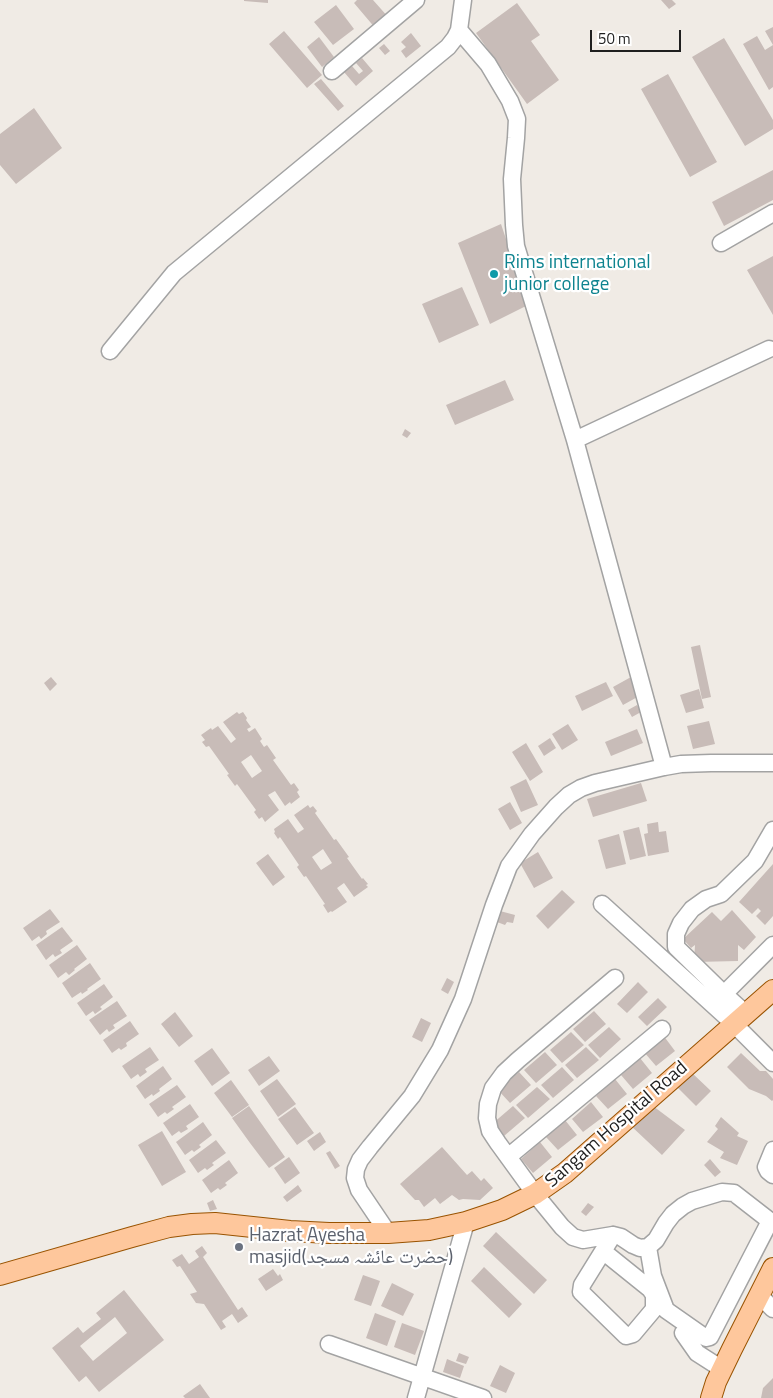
<!DOCTYPE html>
<meta charset="utf-8">
<style>
body{margin:0}
#map{position:relative;width:773px;height:1398px;overflow:hidden;background:#f0ebe5;font-family:"Titillium Web",sans-serif}
canvas{display:block}
.scale{position:absolute;left:590px;top:30px;width:91px;height:22px;box-sizing:border-box;border:2px solid #1f1f1f;border-top:0;padding-left:6px;font-size:15px;line-height:18px;white-space:nowrap;color:#1f1f1f;-webkit-text-stroke:4px #fff;paint-order:stroke}
</style>
<div id="map">
<canvas width="773" height="1398"></canvas>
<div class="scale">50 m</div>
</div>
<script>
const ctx = document.querySelector('canvas').getContext('2d');
ctx.lineJoin = 'round';
function fill(path, color) { ctx.fillStyle = color; ctx.fill(path, 'evenodd'); }
const toPath = rows => new Path2D(rows.map(r => 'M' + r).join(''));
function strokePath(path, color, width, dash) { ctx.strokeStyle = color; ctx.lineWidth = width; ctx.lineCap = dash ? 'butt' : 'round'; ctx.setLineDash(dash || []); ctx.stroke(path); }
function drawText(font, color, halo, rows, align = 'center') {
  ctx.font = font + ' "Titillium Web","Noto Naskh Arabic",sans-serif'; ctx.lineWidth = 4.5; ctx.setLineDash([]); ctx.textBaseline = 'middle'; ctx.strokeStyle = halo; ctx.fillStyle = color; for (const [text, x, y, turn = 0] of rows) {
    ctx.save(); ctx.translate(x, y); ctx.rotate((+turn || 0) * Math.PI / 180); ctx.textAlign = isNaN(turn) ? turn : align; if (halo) ctx.strokeText(text, 0, 0); ctx.fillText(text, 0, 0); ctx.restore();
  }
}
fill(toPath([
 [244,0,268,0,268,3,244,1],
 [357,0,373,0,389,18,376,29,354,3],
 [661,0,672,0,676,4,669,9],
 [517,3,540,35,531,41,559,80,527,104,476,33],
 [336,5,354,29,333,45,314,22],
 [773,27,773,45,765,31],
 [284,31,322,75,307,88,269,44],
 [411,33,421,46,406,58,401,51,406,47,401,42],
 [757,36,765,50,773,45,773,87,769,90,743,44],
 [319,37,334,57,322,67,307,47],
 [724,38,773,120,773,129,745,146,692,57],
 [384,44,390,51,385,55,379,48],
 [362,58,373,71,356,86,344,72,352,66,359,74,363,71,356,63],
 [668,74,717,162,690,177,641,89],
 [321,79,344,106,338,111,314,84],
 [34,108,62,148,16,184,0,165,0,134],
 [773,170,773,200,724,226,712,202],
 [501,224,528,305,490,324,458,243],
 [773,256,773,315,747,270],
 [462,287,479,325,439,343,422,304],
 [505,380,514,400,455,425,446,405],
 [405,429,411,433,407,438,402,435],
 [700,645,711,697,702,699,691,647],
 [51,677,57,684,50,691,44,683],
 [631,677,641,695,623,705,613,687],
 [606,682,613,696,582,711,575,696],
 [699,689,704,708,686,713,680,695],
 [637,705,641,712,632,717,628,710],
 [237,712,239,714,243,712,247,718,246,720,251,727,247,729,249,732,255,728,262,739,260,741,264,747,267,745,276,758,273,760,291,785,294,783,299,790,297,792,300,797,291,804,290,802,285,806,275,791,268,795,279,810,265,822,262,817,259,819,254,812,256,810,237,784,235,786,227,775,229,774,209,746,206,747,202,742,205,740,201,735,211,728,212,730,218,726,231,743,236,739,223,722],
 [251,755,262,771,252,778,241,762],
 [709,721,715,744,693,749,687,726],
 [568,724,578,740,562,750,552,734],
 [637,729,643,743,611,756,605,742],
 [550,738,556,748,544,756,538,746],
 [526,743,543,772,530,781,512,752],
 [526,779,538,805,521,812,510,787],
 [641,783,647,801,593,817,587,799],
 [510,802,522,823,510,830,498,809],
 [308,805,310,808,313,806,317,811,315,813,334,840,336,839,349,857,347,858,362,879,363,878,368,884,366,885,368,887,354,897,344,883,337,888,347,902,332,912,331,911,328,913,323,905,325,904,306,876,304,877,297,867,299,865,280,837,278,839,274,833,275,832,274,829,288,819,298,833,304,829,294,815],
 [323,849,332,863,321,870,312,857],
 [658,822,659,832,666,831,669,852,648,856,644,834,648,833,647,824],
 [639,827,646,856,630,860,623,831],
 [619,834,626,864,606,869,598,840],
 [538,852,553,878,534,888,520,863],
 [268,854,285,877,273,886,256,863],
 [773,864,773,916,765,925,756,916,761,911,758,908,752,914,739,902],
 [562,890,575,902,548,929,536,916],
 [50,909,60,922,46,931,47,934,41,939,39,936,32,941,23,928],
 [732,910,756,937,744,950,738,945,738,961,694,962,695,945,691,948,683,939,712,912,721,921],
 [500,911,515,915,513,923,507,922,505,925,497,922],
 [62,927,73,941,60,950,62,953,55,957,53,954,46,960,36,945],
 [77,945,87,959,74,969,75,970,69,975,66,972,58,978,49,965],
 [90,963,101,979,87,989,88,990,82,994,81,992,72,998,62,983],
 [447,978,454,982,448,994,441,990],
 [638,982,648,992,627,1013,617,1004],
 [104,984,113,997,100,1007,102,1009,95,1014,93,1011,86,1016,77,1003],
 [658,998,667,1007,647,1026,638,1017],
 [117,1001,127,1016,113,1025,115,1028,109,1032,107,1029,100,1035,89,1020],
 [594,1011,606,1024,585,1042,573,1029],
 [175,1012,193,1036,179,1047,161,1024],
 [421,1018,431,1023,422,1042,412,1037],
 [130,1021,139,1034,126,1043,127,1046,121,1050,119,1048,112,1053,103,1040],
 [609,1027,621,1039,600,1058,588,1045],
 [571,1032,584,1045,562,1063,550,1050],
 [663,1035,675,1051,656,1066,644,1052],
 [150,1047,159,1060,145,1069,147,1072,140,1077,138,1074,131,1079,122,1066],
 [586,1047,599,1060,577,1078,565,1065],
 [212,1048,230,1073,212,1086,194,1061],
 [545,1052,557,1065,536,1083,524,1070],
 [741,1053,760,1071,766,1071,773,1079,773,1100,772,1101,766,1096,749,1089,727,1067],
 [269,1056,280,1071,259,1086,248,1070],
 [640,1058,652,1073,633,1089,621,1075],
 [163,1066,172,1079,159,1089,160,1091,153,1096,152,1094,145,1099,136,1086],
 [562,1067,574,1080,553,1098,541,1085],
 [519,1072,531,1085,510,1103,498,1090],
 [691,1072,711,1091,696,1106,677,1087],
 [277,1079,296,1104,278,1117,260,1091],
 [615,1079,627,1094,608,1109,596,1096],
 [231,1080,249,1105,232,1117,214,1093],
 [177,1085,186,1097,172,1107,174,1109,167,1114,165,1112,158,1117,149,1104],
 [537,1087,550,1099,528,1118,516,1105],
 [591,1102,603,1117,583,1132,572,1119],
 [190,1104,199,1117,186,1126,188,1129,181,1133,179,1131,172,1136,163,1123],
 [249,1106,285,1157,269,1168,250,1143,255,1138,250,1143,232,1118],
 [513,1106,525,1118,504,1136,492,1124],
 [653,1106,685,1130,662,1155,630,1125],
 [295,1107,314,1133,297,1145,278,1119],
 [721,1117,739,1133,737,1136,748,1141,737,1165,720,1158,724,1152,707,1142,718,1129,715,1126],
 [565,1120,577,1135,558,1150,546,1137],
 [203,1122,212,1135,199,1145,201,1147,194,1152,192,1150,185,1155,176,1142],
 [162,1131,186,1172,162,1186,138,1145],
 [320,1132,326,1142,314,1151,307,1141],
 [216,1140,226,1153,212,1163,214,1165,207,1170,205,1168,198,1173,189,1160],
 [540,1142,552,1157,533,1173,521,1159],
 [442,1147,467,1175,472,1171,481,1181,484,1178,493,1188,480,1200,463,1199,459,1200,452,1195,440,1204,435,1198,424,1207,419,1200,415,1200,400,1184],
 [330,1151,340,1166,335,1169,326,1153],
 [289,1157,300,1173,285,1184,274,1168],
 [710,1159,721,1172,715,1177,704,1165],
 [229,1160,238,1173,225,1183,227,1185,220,1190,218,1188,211,1193,202,1180],
 [298,1185,302,1191,287,1202,283,1197],
 [213,1200,217,1209,210,1211,207,1203],
 [588,1203,594,1207,586,1216,581,1212],
 [496,1232,547,1280,534,1294,483,1246],
 [202,1246,207,1253,203,1257,238,1310,242,1307,248,1316,238,1323,232,1314,222,1321,226,1327,221,1330,204,1304,196,1303,190,1294,197,1292,180,1266,177,1267,172,1260,182,1254,189,1264,199,1257,195,1251],
 [484,1267,522,1304,509,1318,471,1281],
 [273,1269,278,1276,280,1274,283,1280,266,1291,258,1279],
 [363,1275,380,1281,371,1306,354,1300],
 [392,1283,414,1294,403,1316,381,1306],
 [124,1290,164,1340,99,1392,86,1376,79,1382,52,1348,78,1327,83,1333,101,1319,96,1313],
 [115,1317,127,1333,93,1361,80,1346],
 [375,1313,396,1321,387,1346,366,1338],
 [402,1323,424,1331,415,1355,394,1347],
 [459,1353,469,1357,466,1364,456,1361],
 [447,1359,464,1366,460,1378,443,1372],
 [500,1365,515,1373,506,1393,490,1386],
 [773,1378,773,1398,761,1398,763,1388],
 [200,1384,210,1398,185,1398,183,1396]
]), '#c8bcb8');
const minor = toPath([
 [459,30,488,64,510,101,517,119,516,138,512,179,514,225,516,246,575,440,664,767],
 [332,71,416,0],
 [721,243,773,213],
 [110,351,174,273,448,47,455,38,459,30,463,0],
 [575,440,769,349],
 [602,904,733,1023,773,1063],
 [615,978,518,1060,504,1073,493,1088,488,1104,487,1118,490,1131,498,1143,535,1194,562,1227,573,1237,583,1240,613,1235,621,1237,633,1245,640,1248,648,1247,656,1240,666,1223,673,1214,683,1206,692,1201,722,1192,734,1193,770,1221,710,1337,706,1338,666,1310,653,1276,648,1247],
 [724,994,773,945],
 [745,1013,724,994,676,947,676,934,681,923,692,909,706,899,721,894,755,861,773,830],
 [773,1150,766,1167,768,1171,773,1175],
 [508,1157,662,1029],
 [388,1233,359,1190,355,1178,356,1169,360,1160,370,1147,412,1096,440,1050,463,999,494,905,509,866,532,834,556,807,569,795,581,788,595,783,664,767,681,764,711,763,773,763],
 [604,1252,650,1289,654,1295,654,1309,633,1334,626,1336,581,1292,582,1285,613,1235],
 [759,1295,773,1309],
 [683,1333,697,1353,722,1369],
 [329,1344,483,1398],
 [416,1398,466,1222]
]);
const major = toPath([
 [0,1275,132,1237,169,1227,192,1224,215,1223,290,1231,329,1233,388,1233,429,1230,466,1222,502,1210,535,1194,565,1173,773,990],
 [711,1398,716,1382,732,1349,773,1268]
]);
strokePath(minor, '#a3a3a3', 19);
strokePath(major, '#995300', 22);
strokePath(minor, '#fff', 16);
strokePath(major, '#fec79c', 20);
for (const [x, y, r, color] of [
 [494,274,5,"#0f9aa8"],
 [239,1247,5,"#6b7280"]
]) { const dot = new Path2D(); dot.arc(x, y, r, 0, 2 * Math.PI); ctx.fillStyle = color; ctx.fill(dot); strokePath(dot, '#fff', 2); }
drawText('19px', '#0d838f', '#fff', [
 ["Rims international",504,263],
 ["junior college",504,285]
], 'left');
drawText('19px', '#1f1f1f', '#fff', [
 ["Sangam Hospital Road",617,1125,-41]
]);
drawText('19px', '#5b616d', '#fff', [
 ["Hazrat Ayesha",249,1236],
 ["masjid(حضرت عائشہ مسجد)",249,1258]
], 'left');
</script>
